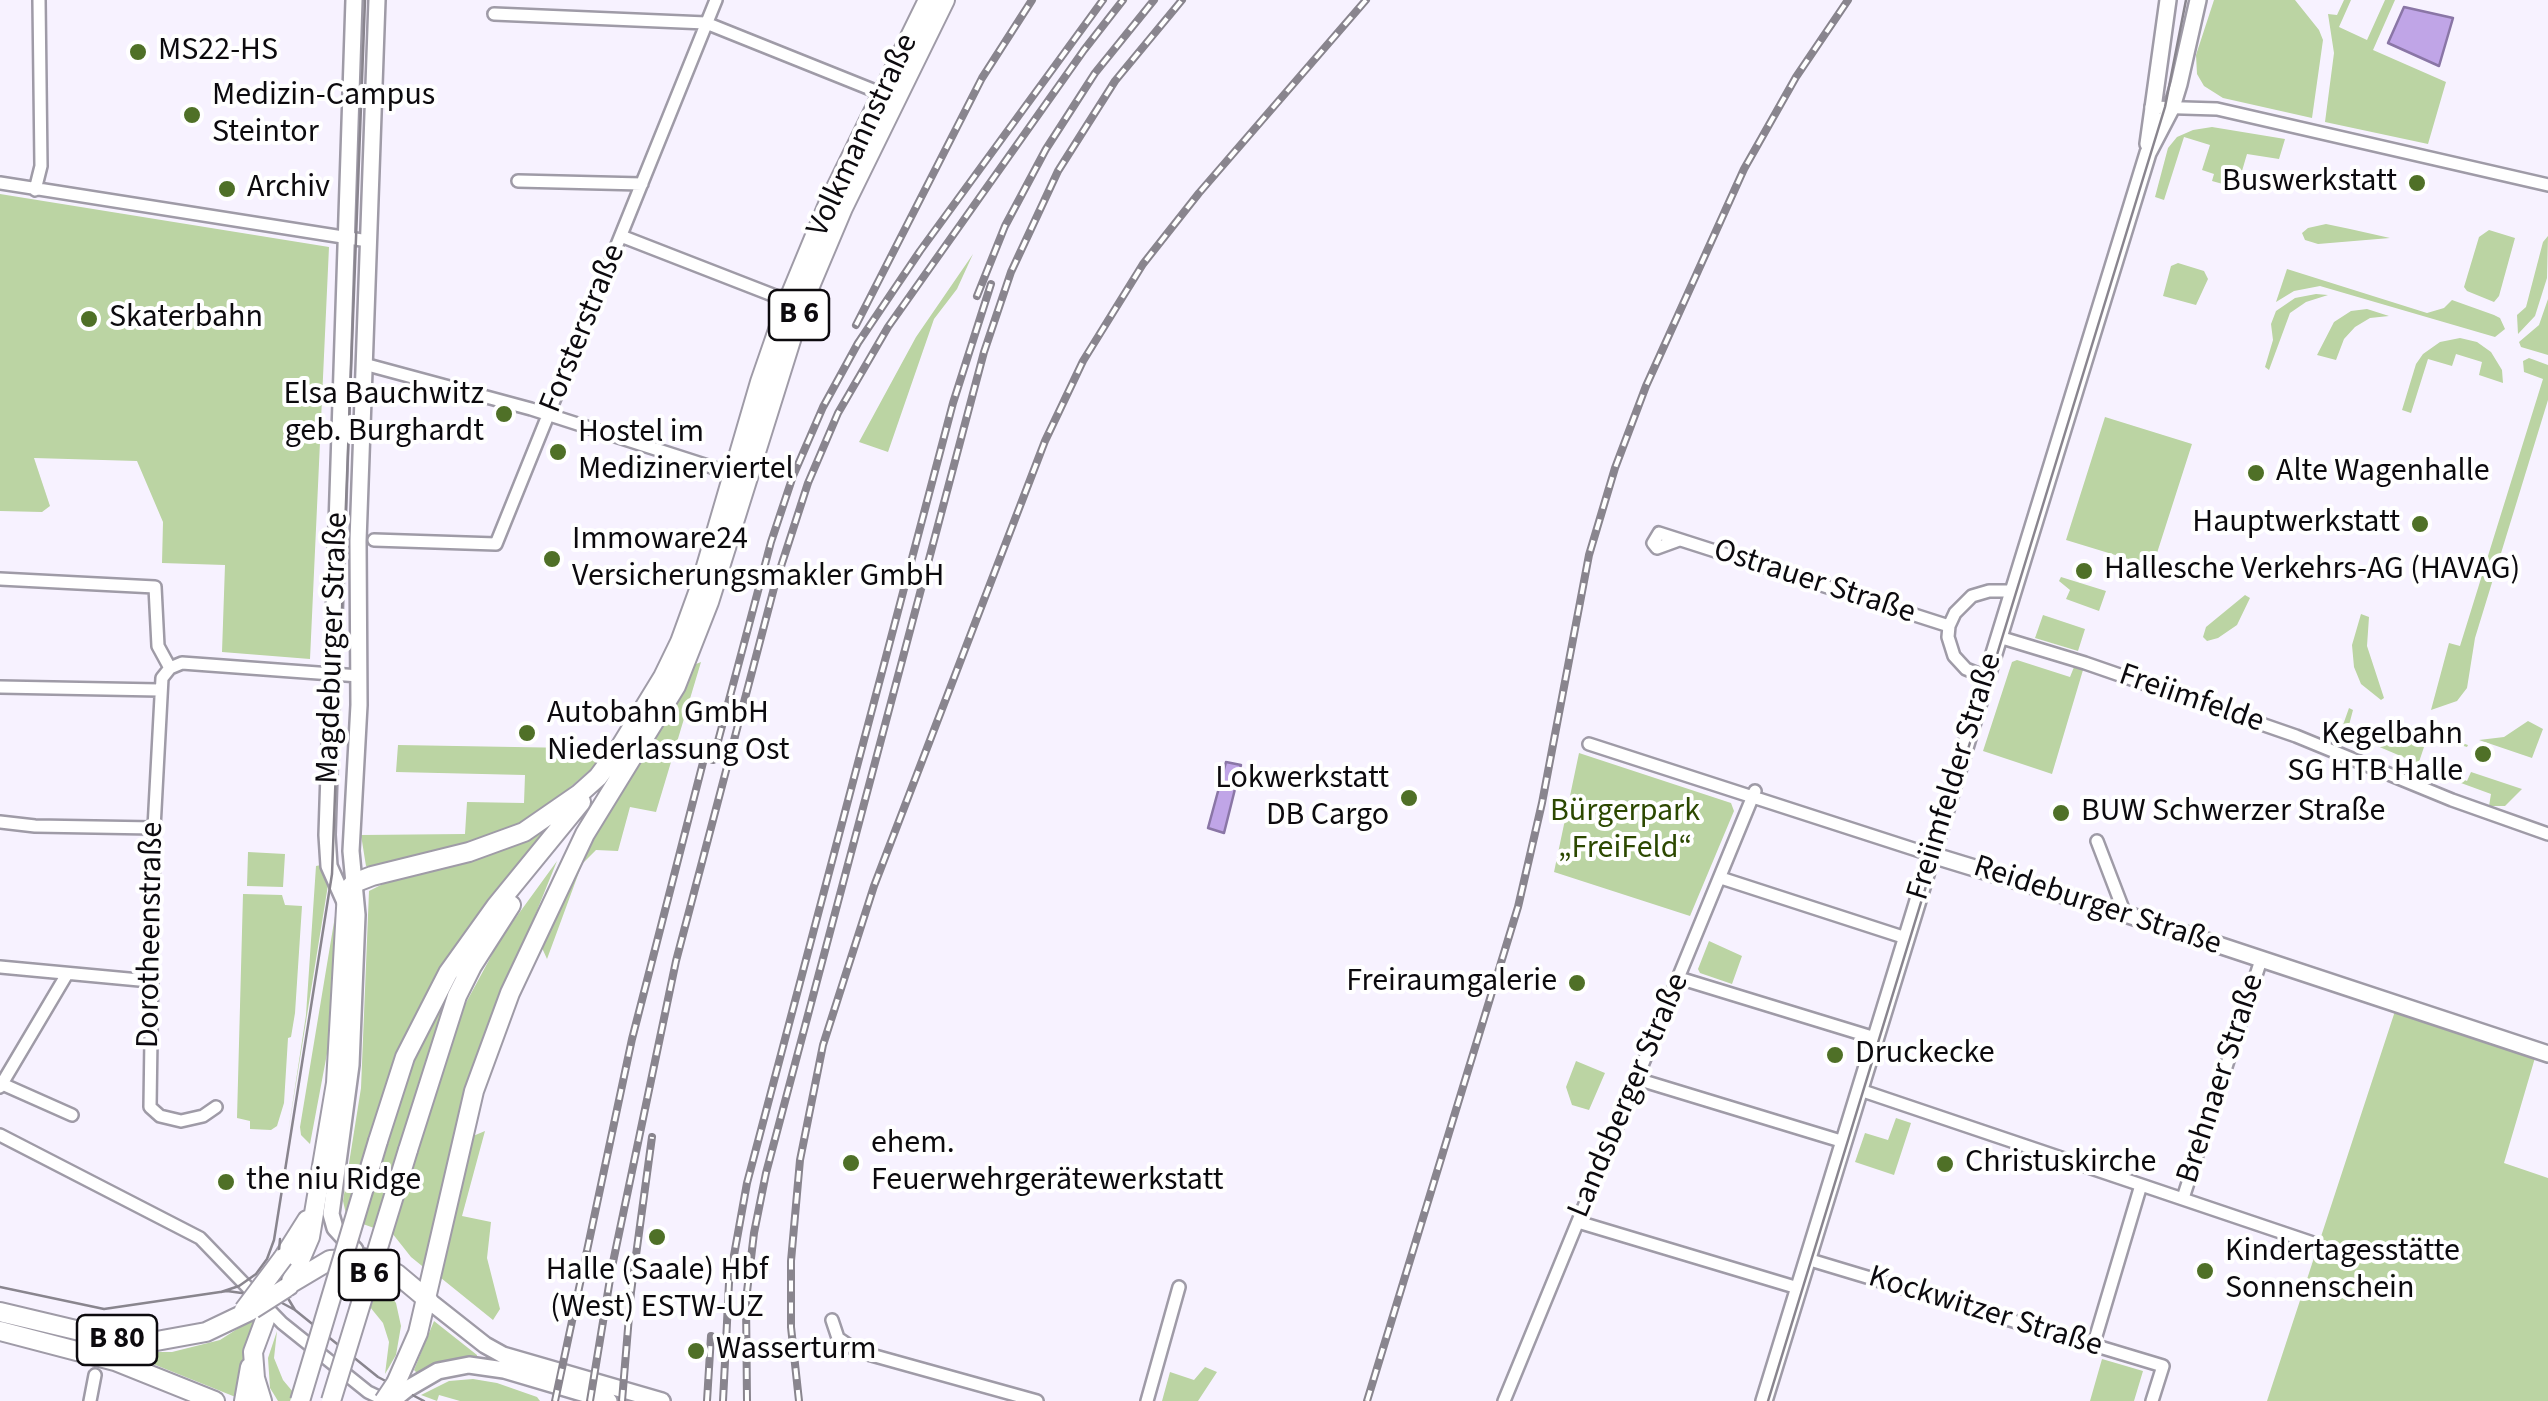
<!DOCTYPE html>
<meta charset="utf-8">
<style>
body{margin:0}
canvas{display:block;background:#f7f2ff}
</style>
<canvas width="2548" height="1401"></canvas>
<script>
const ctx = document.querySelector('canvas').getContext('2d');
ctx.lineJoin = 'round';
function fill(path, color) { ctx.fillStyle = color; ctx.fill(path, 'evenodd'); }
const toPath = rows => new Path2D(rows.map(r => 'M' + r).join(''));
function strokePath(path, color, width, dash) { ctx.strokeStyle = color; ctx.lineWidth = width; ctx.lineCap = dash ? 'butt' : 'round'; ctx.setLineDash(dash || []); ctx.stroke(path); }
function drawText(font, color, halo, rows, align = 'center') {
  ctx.font = font + ' "Source Sans 3",sans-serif'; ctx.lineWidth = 8; ctx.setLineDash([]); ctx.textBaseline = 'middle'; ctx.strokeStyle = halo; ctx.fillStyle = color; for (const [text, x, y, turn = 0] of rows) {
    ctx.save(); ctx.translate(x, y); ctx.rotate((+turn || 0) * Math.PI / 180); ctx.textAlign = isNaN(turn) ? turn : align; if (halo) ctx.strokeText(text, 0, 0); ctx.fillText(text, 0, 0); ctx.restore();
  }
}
fill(toPath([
 [2214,0,2295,0,2319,30,2323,40,2312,118,2223,98,2204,86,2197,74,2196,55],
 [2344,0,2351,0,2339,27,2367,40,2385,0,2395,0,2373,50,2446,82,2428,144,2325,122,2334,53,2328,14,2337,15],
 [2212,127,2285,139,2279,159,2247,154,2237,188,2212,181,2214,174,2202,170,2210,145,2184,137,2164,200,2155,197,2168,148,2177,137,2193,130],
 [0,194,329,247,310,659,222,652,225,565,162,563,163,522,137,461,34,458,50,506,42,512,0,511],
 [2326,224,2350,229,2390,238,2318,244,2305,240,2302,233,2308,228],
 [2489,230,2515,238,2499,296,2494,302,2467,291,2464,287,2479,237],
 [2548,236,2547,278,2535,316,2518,334,2517,315,2526,307,2543,242],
 [973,254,957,289,934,319,888,452,859,442,916,337],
 [2178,263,2204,271,2208,279,2196,305,2163,296,2171,266],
 [2287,269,2427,313,2444,308,2452,300,2494,315,2500,318,2505,329,2495,337,2320,286,2294,291,2276,302],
 [2316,294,2328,295,2306,302,2290,313,2269,370,2265,367,2273,340,2271,324,2276,311,2295,298],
 [2548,299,2548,355,2521,347,2519,342,2539,325],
 [2367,309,2389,316,2370,318,2355,327,2344,339,2336,360,2317,355,2334,322,2351,311],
 [2460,338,2477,342,2491,352,2502,370,2503,383,2479,375,2482,362,2456,354,2452,366,2428,359,2411,413,2402,410,2416,364,2423,354,2440,342],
 [2529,358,2548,365,2548,400,2475,638,2467,688,2457,701,2431,710,2449,643,2460,646,2543,379,2524,372,2523,361],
 [2105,417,2192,444,2157,553,2152,552,2148,565,2066,540],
 [2061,577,2106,591,2099,611,2066,599,2070,590,2059,581],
 [2245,595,2250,598,2237,625,2218,638,2207,641,2203,637,2206,627],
 [2361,614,2369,617,2367,646,2384,698,2381,700,2361,684,2354,667,2352,645],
 [2043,615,2085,629,2078,651,2035,638],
 [2017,660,2070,677,2074,667,2083,670,2052,774,1983,751,2012,662],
 [701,662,656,812,630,807,618,851,596,850,582,864,547,959,538,939,582,853,691,666],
 [2349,708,2353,710,2349,725,2376,734,2378,730,2401,738,2406,724,2468,745,2467,747,2428,735,2419,762,2458,776,2457,780,2363,740,2359,748,2338,739],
 [2528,721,2543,729,2532,758,2479,740,2504,737],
 [398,745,573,748,607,750,592,768,543,811,505,832,373,868,366,866,361,835,465,834,467,802,524,803,525,775,396,772],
 [1579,753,1731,803,1734,811,1690,916,1554,872],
 [2471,772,2522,789,2505,806,2489,806,2491,794,2461,783,2462,779,2467,781],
 [540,832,542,836,495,893,436,975,401,1043,346,1214,343,1201,361,1088,369,891,393,879],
 [248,852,285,854,283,887,247,886],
 [557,861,494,1017,427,1270,411,1257,392,1233,419,1144,461,1012,501,938],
 [321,865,328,885,288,1133,306,1015,316,866],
 [243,894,282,895,285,905,302,906,295,1013,291,1037,288,1038,284,1103,277,1126,271,1130,250,1129,250,1121,237,1118],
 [509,903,489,932,404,1138,401,1138,374,1228,363,1224,387,1144,389,1134,387,1133,415,1052,453,977],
 [335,916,332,1027,310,1144,301,1135,300,1127],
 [1709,941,1742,956,1732,984,1700,973,1698,969],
 [2397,1005,2537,1051,2504,1163,2548,1178,2548,1401,2267,1401],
 [1576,1061,1605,1073,1589,1110,1572,1105,1566,1087],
 [1896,1118,1911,1123,1894,1175,1855,1162,1865,1133,1888,1140],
 [485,1131,462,1216,491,1222,487,1258,500,1309,493,1320,441,1278,473,1136],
 [381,1284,396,1303,401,1326,396,1355,385,1374,389,1342,383,1323,370,1307],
 [259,1315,248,1340,238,1398,133,1356,133,1352,172,1352,220,1340],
 [434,1321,477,1355,477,1358,456,1358,417,1373,414,1370],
 [277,1331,274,1358,283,1380,293,1392,290,1401,278,1401,270,1388,268,1358],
 [2102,1359,2143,1371,2134,1401,2090,1401],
 [1205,1367,1217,1372,1198,1401,1162,1401,1170,1372,1194,1380],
 [473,1379,497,1383,537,1397,540,1401,460,1401,439,1395,437,1401,421,1395,449,1381]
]), '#bbd4a3');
const water = toPath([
 [2404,7,2453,18,2439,66,2388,43,2404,7],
 [1226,762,1241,765,1224,833,1208,828,1226,762]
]);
fill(water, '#c0a5e7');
strokePath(water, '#8a76a6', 2.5);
const street = toPath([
 [494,14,706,23,883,94],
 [2151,107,2217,109,2548,185],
 [518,181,642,184],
 [0,183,368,241],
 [35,190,41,166,39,0],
 [621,236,788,301],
 [364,364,531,409,733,474],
 [374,540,496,544,716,0],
 [1679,540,1657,548,1653,543,1659,533,1949,626],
 [0,579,155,587,158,646,170,668],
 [1999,637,2085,663,2296,736,2452,800,2548,834],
 [1986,677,1966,669,1954,656,1948,637,1949,626,1955,613,1972,596,1989,591,2013,591],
 [0,687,159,690],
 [1589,744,1932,855],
 [0,822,35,826,154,828],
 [2097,841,2125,914],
 [1721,878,1906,938],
 [0,967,150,981],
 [1679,978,1875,1038],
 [1637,1079,1844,1142],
 [0,1083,72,1115],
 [0,1087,67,974],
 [1860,1090,2316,1244],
 [216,1107,203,1116,181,1121,160,1116,150,1107,154,828,162,678,170,668,182,663,359,676],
 [0,1135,200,1238,282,1323,368,1392,387,1401],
 [2183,1198,2261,960],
 [1578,1222,1798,1288],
 [1807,1259,2163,1366,2152,1401],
 [832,1320,838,1338,857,1351,1037,1401],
 [2093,1346,2141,1185],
 [90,1401,95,1375],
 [1147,1401,1179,1287],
 [1504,1401,1755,791]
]);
const secondary = toPath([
 [2148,144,2168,0],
 [1932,855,2125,914,2548,1054],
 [345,902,329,866,327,835,354,0],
 [355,1250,335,1228,331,1214,351,1065,357,915,351,851,359,705,358,541,377,0],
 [428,1300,485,1345,503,1355,662,1401],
 [407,1389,438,1371,469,1365,504,1370,609,1401],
 [1764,1401,2148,153,2172,107,2179,84,2198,0]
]);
const primary = toPath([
 [378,1141,405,1057,448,973,496,906,581,802],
 [408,1150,457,996,472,966,511,905],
 [283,1258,307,1220],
 [293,1282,330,1260,363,1258,397,1274,428,1300],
 [289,1286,310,1237,336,1083,347,891,354,883,372,876,469,852,524,832,579,794,598,777,619,749,663,677,680,642,700,587,760,382,788,301,829,202,928,0],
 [0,1312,118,1340,151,1342,206,1332,250,1311],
 [0,1331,115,1361,215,1401],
 [396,1383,418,1333,474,1091,510,993,585,834,676,686,709,602,802,305,843,208,945,0],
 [244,1401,250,1367],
 [262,1401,255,1378,253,1352,266,1317]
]);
strokePath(street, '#9f9ba7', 16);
strokePath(secondary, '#9f9ba7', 20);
strokePath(primary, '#9f9ba7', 22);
strokePath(street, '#fff', 11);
strokePath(secondary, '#fff', 15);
strokePath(primary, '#fff', 18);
strokePath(toPath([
 [280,1239,278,1262,283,1290,295,1310],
 [0,1287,104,1309,227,1291,271,1297,295,1310,378,1377,424,1401],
 [221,1292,239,1286,256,1274,267,1259,274,1240,332,874,365,0],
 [1768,1401,2165,107,2186,0]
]), '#89858e', 2.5);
const rail = toPath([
 [977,296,1005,226,1046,149,1095,73,1154,0],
 [856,325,982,78,1032,0],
 [713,760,771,542,793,476,823,407,858,343,920,251,1103,0],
 [555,1401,632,1039,708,743],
 [590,1401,612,1267,676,961,774,588,808,483,838,413,888,327,1084,50,1123,0],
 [622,1401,631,1292,652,1137],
 [707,1401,711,1336],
 [723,1401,729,1283,747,1183,953,403,991,284],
 [747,1401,746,1300,754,1233,766,1173,984,352,1011,272,1058,171,1115,81,1182,0],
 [799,1401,791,1327,791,1261,800,1160,823,1045,874,886,1045,441,1083,361,1143,264,1199,193,1366,0],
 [1367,1401,1518,907,1542,803,1589,555,1615,468,1646,386,1744,169,1796,77,1848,0]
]);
strokePath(rail, '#89858e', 8);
strokePath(rail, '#fff', 4, [11]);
const secondaryBridge = toPath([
 [392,1401,407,1389]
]);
const primaryBridge = toPath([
 [253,1309,286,1288],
 [244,1310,283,1258],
 [300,1401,378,1141],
 [331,1401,408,1150],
 [384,1401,396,1383]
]);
strokePath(secondaryBridge, '#9f9ba7', 20, []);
strokePath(primaryBridge, '#9f9ba7', 22, []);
strokePath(secondaryBridge, '#fff', 15);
strokePath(primaryBridge, '#fff', 18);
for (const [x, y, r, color] of [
 [138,52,10,"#4f7027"],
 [192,115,10,"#4f7027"],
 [2417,183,10,"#4f7027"],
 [227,189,10,"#4f7027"],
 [89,319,10,"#4f7027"],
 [504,414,10,"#4f7027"],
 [558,452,10,"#4f7027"],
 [2256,473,10,"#4f7027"],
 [2420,524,10,"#4f7027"],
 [552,559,10,"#4f7027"],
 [2084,571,10,"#4f7027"],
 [527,733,10,"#4f7027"],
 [2483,754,10,"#4f7027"],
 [1409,798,10,"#4f7027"],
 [2061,813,10,"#4f7027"],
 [1577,983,10,"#4f7027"],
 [1835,1055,10,"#4f7027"],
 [851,1163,10,"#4f7027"],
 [1945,1164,10,"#4f7027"],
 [226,1182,10,"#4f7027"],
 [657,1237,10,"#4f7027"],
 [2205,1271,10,"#4f7027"],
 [696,1351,10,"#4f7027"]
]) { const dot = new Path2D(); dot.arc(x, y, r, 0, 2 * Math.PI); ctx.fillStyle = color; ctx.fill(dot); strokePath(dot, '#fff', 4); }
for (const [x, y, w] of [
 [799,315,60],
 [369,1275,60],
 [117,1340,80]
]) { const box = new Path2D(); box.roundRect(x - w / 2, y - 25, w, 50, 8); ctx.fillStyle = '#fff'; ctx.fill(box); strokePath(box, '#0c0a0e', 2.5); }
drawText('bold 30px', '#0c0a0e', null, [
 ["B 6",799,315],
 ["B 6",369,1275],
 ["B 80",117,1340]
]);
drawText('32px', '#0c0a0e', '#fff', [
 ["MS22-HS",158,52],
 ["Medizin-Campus",212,97],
 ["Steintor",212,134],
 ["Buswerkstatt",2397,183,"right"],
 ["Archiv",247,189],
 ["Skaterbahn",109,319],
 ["Elsa Bauchwitz",484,396,"right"],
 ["geb. Burghardt",484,433,"right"],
 ["Hostel im",578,434],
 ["Medizinerviertel",578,471],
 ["Alte Wagenhalle",2276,473],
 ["Hauptwerkstatt",2400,524,"right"],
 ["Immoware24",572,541],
 ["Versicherungsmakler GmbH",572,578],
 ["Hallesche Verkehrs-AG (HAVAG)",2104,571],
 ["Autobahn GmbH",547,715],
 ["Niederlassung Ost",547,752],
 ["Kegelbahn",2463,736,"right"],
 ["SG HTB Halle",2463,773,"right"],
 ["Lokwerkstatt",1389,780,"right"],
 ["DB Cargo",1389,817,"right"],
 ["BUW Schwerzer Straße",2081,813],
 ["Freiraumgalerie",1557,983,"right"],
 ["Druckecke",1855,1055],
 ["ehem.",871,1145],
 ["Feuerwehrgerätewerkstatt",871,1182],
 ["Christuskirche",1965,1164],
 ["the niu Ridge",246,1182],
 ["Kindertagesstätte",2225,1253],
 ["Sonnenschein",2225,1290],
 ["Halle (Saale) Hbf",657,1272,"center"],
 ["(West) ESTW-UZ",657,1309,"center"],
 ["Wasserturm",716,1351]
], 'left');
drawText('32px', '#0c0a0e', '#fff', [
 ["Volkmannstraße",864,136,-65],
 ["Forsterstraße",584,329,-68],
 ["Ostrauer Straße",1814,583,18],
 ["Magdeburger Straße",334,648,-88],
 ["Freiimfelde",2191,700,19],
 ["Freiimfelder Straße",1956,777,-73],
 ["Reideburger Straße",2097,907,18],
 ["Dorotheenstraße",152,935,-89],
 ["Brehnaer Straße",2222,1079,-72],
 ["Landsberger Straße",1630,1096,-67],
 ["Kockwitzer Straße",1985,1313,17]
]);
drawText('32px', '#2c4800', '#fff', [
 ["Bürgerpark",1625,813],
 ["„FreiFeld“",1625,850]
]);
</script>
